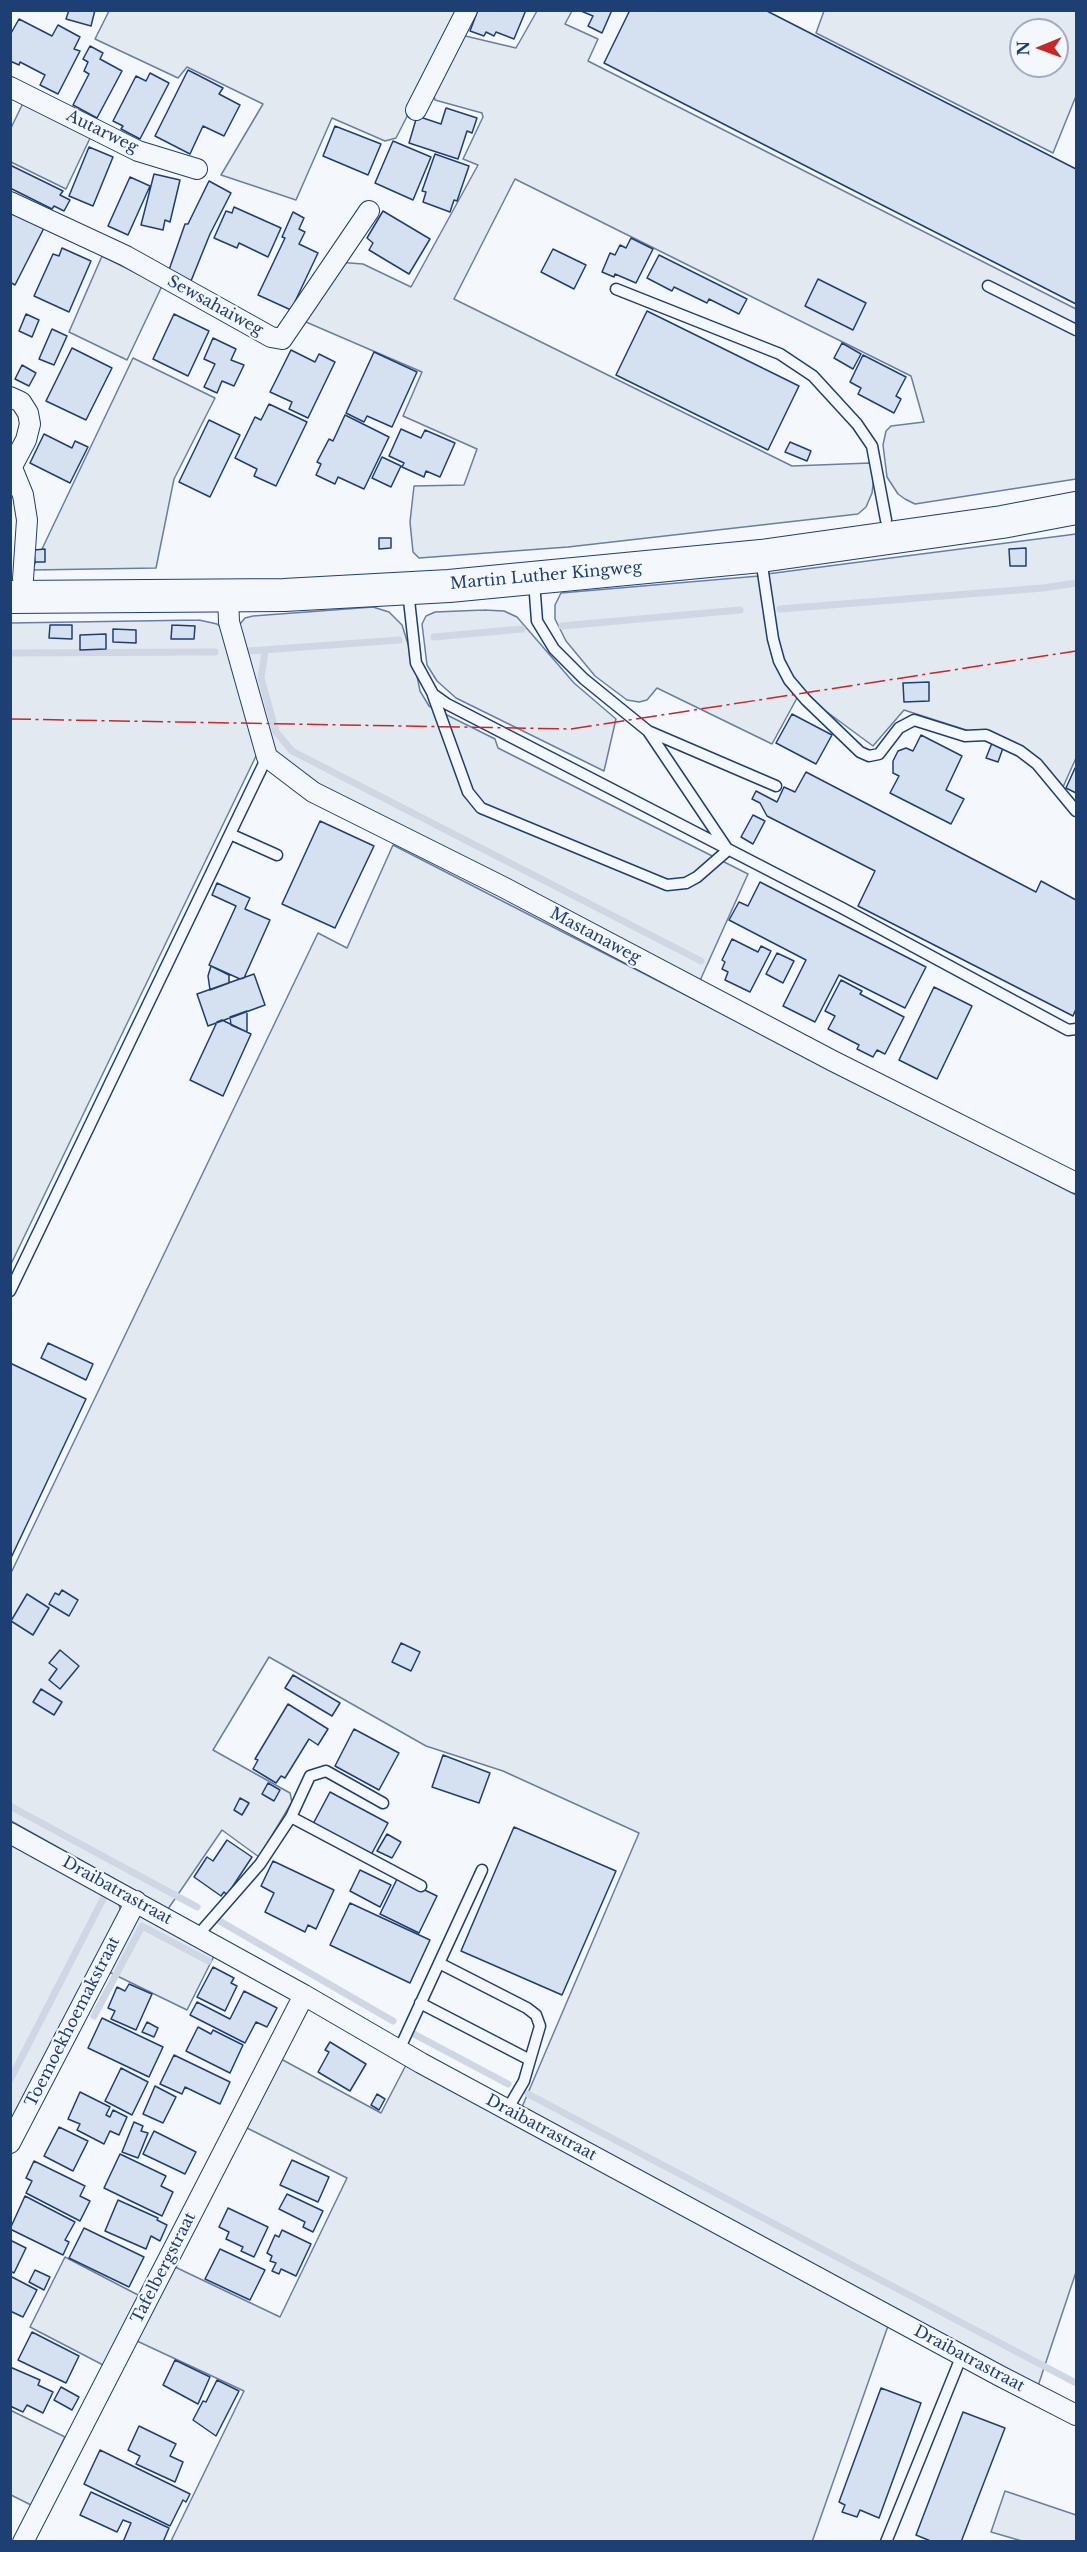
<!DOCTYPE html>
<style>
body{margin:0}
#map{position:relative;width:1087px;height:2552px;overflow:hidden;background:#f4f7fb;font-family:"Libre Baskerville",serif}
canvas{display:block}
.frame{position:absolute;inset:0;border:12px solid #1d3f73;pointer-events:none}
.north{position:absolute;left:1009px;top:18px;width:60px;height:60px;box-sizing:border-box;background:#f4f7fb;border:2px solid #9eadc5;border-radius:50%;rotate:269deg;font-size:16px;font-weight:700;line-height:24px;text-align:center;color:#1d3f73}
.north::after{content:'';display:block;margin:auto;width:21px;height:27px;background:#c62828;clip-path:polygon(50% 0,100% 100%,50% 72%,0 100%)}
</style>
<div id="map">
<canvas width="1087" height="2552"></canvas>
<div class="frame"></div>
<div class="north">N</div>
</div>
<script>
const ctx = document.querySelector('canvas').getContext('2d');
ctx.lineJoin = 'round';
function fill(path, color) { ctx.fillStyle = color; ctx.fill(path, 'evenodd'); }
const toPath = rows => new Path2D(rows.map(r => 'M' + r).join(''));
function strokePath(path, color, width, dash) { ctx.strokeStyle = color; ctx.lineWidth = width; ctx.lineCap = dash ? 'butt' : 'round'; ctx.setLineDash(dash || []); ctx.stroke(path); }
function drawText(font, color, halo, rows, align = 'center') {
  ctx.font = font + ' "Libre Baskerville",serif'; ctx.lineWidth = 4.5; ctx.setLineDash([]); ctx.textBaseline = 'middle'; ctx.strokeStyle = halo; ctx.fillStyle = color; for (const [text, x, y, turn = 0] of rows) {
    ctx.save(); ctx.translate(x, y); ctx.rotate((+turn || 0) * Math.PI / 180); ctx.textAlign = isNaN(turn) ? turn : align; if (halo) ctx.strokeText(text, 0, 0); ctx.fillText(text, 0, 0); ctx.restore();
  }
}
const green = toPath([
 [454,10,460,13,396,138,385,141,332,118,296,200,221,175,263,104,187,67,178,78,95,39,109,11,454,10],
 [537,11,572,11,565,24,598,39,588,61,1076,309,1076,479,915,504,905,499,898,494,887,477,883,445,886,431,891,426,924,422,911,376,515,179,454,299,792,466,870,463,874,477,872,493,866,507,858,514,568,547,419,558,413,552,410,522,414,486,464,485,477,449,403,416,422,372,299,319,337,262,363,264,411,287,478,165,463,159,483,117,482,113,435,100,432,88,461,35,516,48,537,11],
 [824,11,1076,11,1076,96,1053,153,816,33,824,11],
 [1021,30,1057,30,1057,66,1021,66,1021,30],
 [24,101,92,134,66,189,11,162,10,130,24,101],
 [102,256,162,286,127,360,69,332,102,256],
 [133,358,215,398,174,479,156,568,32,570,133,358],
 [1076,534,1076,758,1063,787,1022,748,904,710,873,746,808,698,791,679,782,660,767,574,1076,534],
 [759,576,773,659,785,684,797,698,772,744,657,688,647,700,639,702,627,700,595,676,566,641,555,619,555,605,561,593,759,576],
 [373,607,389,612,402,625,415,666,420,691,429,706,495,739,498,748,748,874,698,985,313,785,291,769,272,747,241,633,240,624,245,618,253,616,373,607],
 [484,610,504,611,517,617,574,683,616,719,604,771,456,698,437,681,427,665,422,624,426,616,435,612,484,610],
 [199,620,217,624,225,631,257,754,11,1264,11,623,199,620],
 [393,845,1076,1195,1076,2272,1038,2386,522,2107,639,1833,503,1771,426,1746,269,1657,213,1750,290,1793,292,1802,259,1857,222,1830,168,1909,11,1821,10,1575,318,933,347,948,393,845],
 [11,1838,117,1899,120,1908,119,1917,11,2126,11,1838],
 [141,1914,216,1952,187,2010,109,1972,137,1917,141,1914],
 [281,2059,381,2113,406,2065,888,2326,812,2542,171,2541,244,2391,137,2341,173,2266,280,2317,347,2178,245,2127,281,2059],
 [65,2257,140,2296,105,2366,30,2327,65,2257],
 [10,2410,65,2437,31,2505,11,2495,10,2410],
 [1005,2491,1076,2515,1076,2541,1022,2541,991,2532,1005,2491]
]);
fill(green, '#e3e9f0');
strokePath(green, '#687fa3', 1.5);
strokePath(toPath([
 [780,609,1043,588,1076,583],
 [562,626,740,610],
 [434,637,522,629],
 [249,651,399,640],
 [265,652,261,678,276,732,292,751,701,961],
 [10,653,215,652],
 [10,1806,197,1907],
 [216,1919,393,2021],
 [94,2016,142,1926,208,1961],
 [412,2033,508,2084],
 [10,2080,103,1899],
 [528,2094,1076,2383]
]), '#cfd7e4', 7);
const building = toPath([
 [69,10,95,10,91,26,66,19,69,10],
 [478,10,526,10,514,39,496,32,494,36,486,32,484,36,470,31,478,10],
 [612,10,602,33,588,26,593,16,581,11,612,10],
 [630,10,765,10,1076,169,1076,304,604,63,630,10],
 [19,19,52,36,58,25,80,37,74,49,80,51,58,94,40,85,45,75,20,62,19,65,10,61,10,35,19,19],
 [90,46,103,53,100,59,122,71,97,118,73,105,89,74,84,71,88,62,83,59,90,46],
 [188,70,223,88,219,94,240,105,224,136,203,126,190,154,155,136,188,70],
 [150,73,169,83,140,139,121,129,123,126,113,121,136,76,146,81,150,73],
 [446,108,477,118,472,133,467,131,458,159,409,143,417,116,441,124,446,108],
 [335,126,381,144,368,175,323,156,335,126],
 [393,141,431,157,413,200,375,183,393,141],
 [89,147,113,157,93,206,69,196,89,147],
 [435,154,469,166,457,201,454,200,450,212,423,202,426,192,422,191,435,154],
 [10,165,63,191,60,195,70,200,64,211,54,206,52,209,10,188,10,165],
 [154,174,180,180,170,222,165,220,163,230,141,225,154,174],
 [130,177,150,186,128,235,108,226,130,177],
 [209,181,231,193,210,234,191,281,169,270,185,224,188,224,209,181],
 [234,207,281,228,268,257,239,243,237,248,214,238,226,211,232,213,234,207],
 [10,211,44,228,15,285,10,282,10,211],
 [383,211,430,239,409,274,369,250,373,243,367,238,383,211],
 [293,212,304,218,299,229,305,232,299,244,318,253,291,310,258,295,285,238,282,237,293,212],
 [631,238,653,249,636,283,615,274,614,277,602,272,610,253,615,255,620,245,626,248,631,238],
 [62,248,91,261,69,312,34,296,53,254,59,256,62,248],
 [553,249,586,265,574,289,541,272,553,249],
 [659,255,747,299,739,314,709,299,707,303,674,287,672,291,647,278,659,255],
 [818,279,866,303,853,330,805,306,818,279],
 [647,311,799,386,768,450,616,375,647,311],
 [26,314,39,320,32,337,19,331,26,314],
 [174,314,209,331,188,376,153,359,174,314],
 [52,329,67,336,54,365,39,359,52,329],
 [213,338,236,349,231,360,244,365,234,386,222,381,217,393,204,387,215,364,204,359,213,338],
 [842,343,861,354,853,369,834,358,842,343],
 [72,348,112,368,86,420,46,401,72,348],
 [291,350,315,362,319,354,335,362,308,418,289,409,292,402,270,392,291,350],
 [374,352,417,372,392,427,367,416,364,422,346,413,374,352],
 [863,355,906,377,896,396,901,399,894,413,858,394,861,388,850,382,863,355],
 [22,365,36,373,29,386,15,379,22,365],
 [269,404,307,422,276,486,254,476,257,469,235,458,255,417,261,420,269,404],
 [345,415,389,437,364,489,338,477,335,484,316,475,321,464,317,462,329,439,333,441,345,415],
 [209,420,240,435,210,497,179,482,209,420],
 [401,429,421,438,425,430,455,443,440,477,426,471,424,477,402,467,404,463,389,456,401,429],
 [44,434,72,448,75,441,88,447,70,483,30,463,44,434],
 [790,442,811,451,807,461,785,452,790,442],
 [382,457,401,466,391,487,372,478,382,457],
 [379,538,391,538,391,548,379,549,379,538],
 [1026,548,1026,566,1010,566,1009,549,1026,548],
 [45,549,45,562,35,562,34,550,45,549],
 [50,625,72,625,72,639,49,638,50,625],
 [172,625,195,626,194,639,171,639,172,625],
 [113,629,136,630,136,643,113,642,113,629],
 [106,634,106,649,80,650,80,635,106,634],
 [929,682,929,701,904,702,903,683,929,682],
 [792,714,832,735,816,764,776,743,792,714],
 [921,735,962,756,946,790,964,799,951,824,890,793,899,776,893,773,893,761,898,751,906,748,913,751,921,735],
 [992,743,1003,748,998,762,986,758,992,743],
 [1075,768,1076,769,1076,793,1066,788,1075,768],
 [806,772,1036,892,1041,881,1076,900,1076,1009,1073,1016,858,906,875,871,767,816,760,803,752,799,756,791,777,802,784,787,795,792,806,772],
 [753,815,765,821,753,844,741,837,753,815],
 [320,821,374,846,335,928,282,904,320,821],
 [760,882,926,967,905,1008,839,975,815,1022,783,1006,806,960,729,920,739,902,748,906,760,882],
 [217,883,250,898,245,909,270,920,244,978,240,979,209,965,236,906,212,895,217,883],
 [732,939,758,952,761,946,771,951,750,992,725,980,728,972,722,969,725,962,722,960,732,939],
 [777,953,794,961,783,983,766,974,777,953],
 [211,966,229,975,229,983,210,990,208,976,211,966],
 [254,974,265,1005,208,1026,197,994,254,974],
 [841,980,862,991,860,994,904,1017,885,1054,877,1050,873,1057,857,1049,859,1045,828,1029,835,1016,825,1011,841,980],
 [934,987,972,1006,937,1079,899,1060,934,987],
 [247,1011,247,1032,231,1025,230,1017,247,1011],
 [222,1020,251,1034,223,1096,190,1080,217,1022,222,1020],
 [48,1343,93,1364,86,1380,41,1358,48,1343],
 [10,1363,86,1399,10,1560,10,1363],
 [62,1590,78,1600,69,1616,49,1604,55,1593,59,1595,62,1590],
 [27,1594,49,1608,33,1635,11,1621,27,1594],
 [401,1643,420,1652,411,1671,392,1662,401,1643],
 [60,1650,79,1666,60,1689,49,1680,57,1669,49,1663,60,1650],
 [293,1675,340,1703,332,1716,285,1688,293,1675],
 [41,1689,62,1702,54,1715,33,1702,41,1689],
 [288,1704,328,1729,318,1745,309,1739,285,1778,281,1776,276,1783,253,1769,258,1760,255,1759,288,1704],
 [354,1729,399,1753,379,1790,335,1766,354,1729],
 [443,1755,490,1773,479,1803,432,1787,443,1755],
 [268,1783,280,1790,274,1801,262,1794,268,1783],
 [330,1792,388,1823,371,1855,313,1824,330,1792],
 [240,1798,249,1803,242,1815,234,1810,240,1798],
 [514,1827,616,1871,562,1995,461,1951,514,1827],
 [387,1834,401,1842,392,1858,377,1851,387,1834],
 [227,1840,252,1857,227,1895,224,1892,221,1896,194,1877,207,1857,213,1861,227,1840],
 [273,1861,334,1890,316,1929,308,1925,305,1932,265,1912,274,1893,261,1886,273,1861],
 [360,1870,391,1885,380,1907,350,1891,360,1870],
 [398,1877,437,1896,419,1933,380,1914,398,1877],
 [350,1903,430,1940,410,1983,330,1945,350,1903],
 [213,1967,234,1978,231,1983,237,1986,225,2011,197,1997,213,1967],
 [129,1984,152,1994,136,2030,111,2019,115,2011,108,2008,117,1987,125,1991,129,1984],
 [244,1991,277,2008,267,2027,256,2022,245,2043,190,2015,197,2002,230,2019,244,1991],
 [102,2018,163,2047,149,2077,88,2048,102,2018],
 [147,2022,158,2028,154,2037,142,2032,147,2022],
 [198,2027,211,2034,213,2030,243,2045,230,2073,186,2051,198,2027],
 [330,2042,366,2064,350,2091,318,2072,329,2052,325,2050,330,2042],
 [174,2055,230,2082,220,2104,185,2087,182,2094,160,2084,174,2055],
 [121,2068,148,2082,132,2115,105,2101,121,2068],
 [155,2086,176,2097,163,2123,143,2114,155,2086],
 [80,2092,110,2107,106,2115,110,2117,113,2110,127,2117,119,2135,110,2131,104,2144,77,2130,80,2124,68,2119,80,2092],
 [377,2094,385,2099,379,2110,371,2105,377,2094],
 [134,2122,143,2126,141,2131,148,2133,138,2158,122,2152,134,2122],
 [59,2127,88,2141,73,2171,44,2156,59,2127],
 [154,2131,196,2152,185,2174,143,2154,154,2131],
 [120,2154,166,2176,161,2186,173,2192,162,2216,104,2188,120,2154],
 [292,2160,329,2177,318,2202,280,2185,292,2160],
 [34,2161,85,2186,80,2196,90,2201,80,2221,26,2193,32,2181,26,2178,34,2161],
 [287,2194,323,2211,313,2232,303,2227,305,2222,279,2209,287,2194],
 [25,2196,75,2222,65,2240,69,2242,63,2255,10,2229,25,2196],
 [118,2200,158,2218,157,2220,167,2225,160,2241,151,2236,146,2249,105,2231,118,2200],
 [228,2208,268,2227,254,2257,241,2251,243,2247,226,2239,229,2232,219,2227,228,2208],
 [84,2228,144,2257,129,2287,69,2258,84,2228],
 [282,2230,311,2244,296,2276,281,2269,279,2274,272,2271,276,2263,270,2261,272,2256,267,2253,275,2235,279,2237,282,2230],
 [10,2240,26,2248,14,2273,10,2271,10,2240],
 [220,2249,265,2270,250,2300,205,2279,220,2249],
 [35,2270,50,2277,44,2290,29,2282,35,2270],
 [10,2276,37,2290,23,2317,10,2311,10,2276],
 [32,2332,79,2356,66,2383,18,2360,32,2332],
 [175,2360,210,2377,198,2404,163,2385,175,2360],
 [10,2367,40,2380,38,2385,53,2392,43,2413,27,2405,23,2412,10,2406,10,2367],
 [217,2380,239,2391,216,2436,193,2420,203,2401,206,2402,217,2380],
 [61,2387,79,2397,72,2410,54,2400,61,2387],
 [881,2388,921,2403,879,2518,860,2510,857,2517,842,2512,845,2505,839,2502,881,2388],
 [963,2412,1005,2428,961,2542,933,2542,916,2535,963,2412],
 [139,2426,176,2444,170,2456,183,2462,175,2482,136,2464,140,2456,128,2450,139,2426],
 [100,2450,190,2494,186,2502,183,2500,170,2526,84,2484,100,2450],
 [91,2492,169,2528,163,2542,123,2542,131,2523,123,2520,117,2532,80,2515,91,2492]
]);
fill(building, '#d5e0f0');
strokePath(building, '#1d3f73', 1.5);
const lane = toPath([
 [988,286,1076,330],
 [616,289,780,354,813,376,857,424,872,446,886,520],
 [761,559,773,639,779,661,789,680,806,700,860,752,869,756,879,754,899,728,914,720,965,736,986,735,1020,751,1037,764,1076,811],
 [534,581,537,621,554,649,584,679,648,731,776,786],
 [408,591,416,663,433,694,447,704,842,908,1068,1030,1076,1029],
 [433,695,468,792,481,808,667,885,686,883,697,877,728,850,648,731],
 [230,834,277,855],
 [10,1291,267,757],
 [291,1817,421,1886],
 [198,1935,260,1864,291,1817,310,1776,326,1771,383,1803],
 [439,1963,527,2008,536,2015,540,2026,530,2060,524,2081,507,2110],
 [420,2003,530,2060],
 [399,2050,482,1870],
 [886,2542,962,2355]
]);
const street = toPath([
 [10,87,138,151,197,169],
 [416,110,467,10],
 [10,202,126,256,271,337,282,339,369,211],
 [10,397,21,402,28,413,30,424,26,440,10,470],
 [12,468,23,495,27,520,23,579],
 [228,596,229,622,267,757,313,792,503,887,833,1061,1076,1183],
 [10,1833,304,1995,421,2063,1000,2376,1076,2415],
 [10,2143,136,1901],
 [23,2542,304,1995]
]);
const primary = toPath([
 [10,597,284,595,449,586,761,556,1002,522,1076,508]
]);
strokePath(lane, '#1d3f73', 13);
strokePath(street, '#1d3f73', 22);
strokePath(primary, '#1d3f73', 34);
strokePath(lane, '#f4f7fb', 10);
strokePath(street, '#f4f7fb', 20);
strokePath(primary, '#f4f7fb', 32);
strokePath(toPath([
 [10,719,571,729,1076,651]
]), '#c62828', 1.5, [21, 4.5, 3, 4.5]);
drawText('16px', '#1d3f73', '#f4f7fb', [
 ["Autarweg",102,132,26],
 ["Sewsahaiweg",215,306,29],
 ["Martin Luther Kingweg",546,576,-5],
 ["Mastanaweg",595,936,28],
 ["Draibatrastraat",117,1891,29],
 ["Toemoekhoemakstraat",73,2022,-63],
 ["Draibatrastraat",541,2128,28],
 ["Tafelbergstraat",164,2268,-63],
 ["Draibatrastraat",969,2359,28]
]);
</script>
